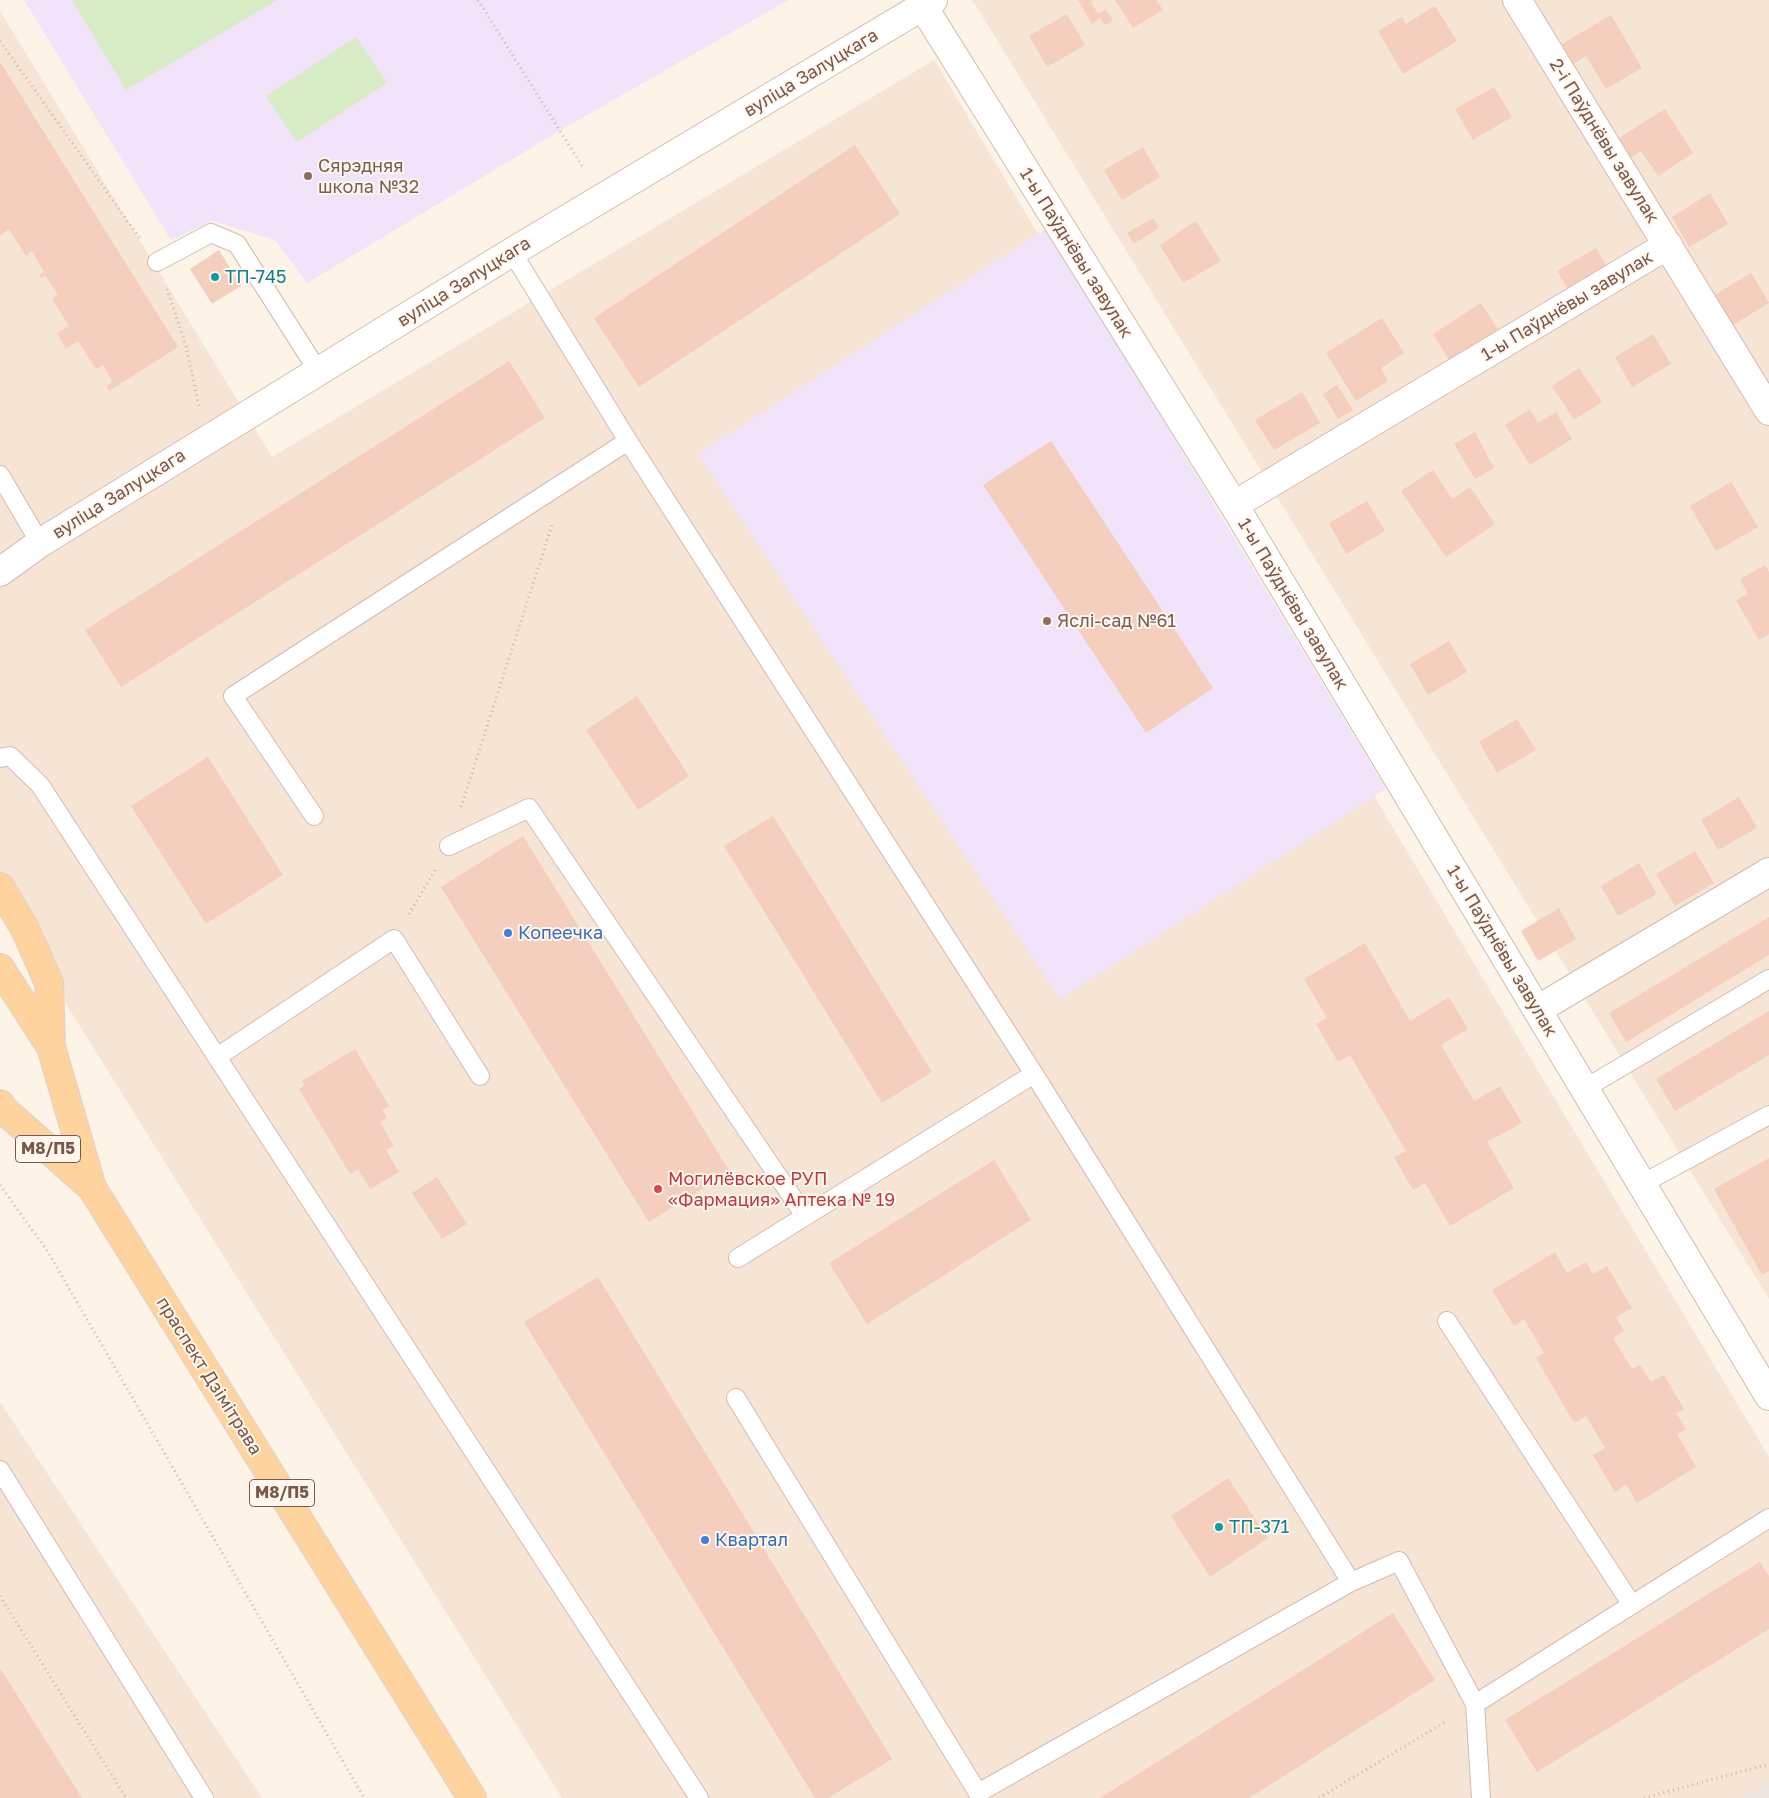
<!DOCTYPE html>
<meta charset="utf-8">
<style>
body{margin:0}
canvas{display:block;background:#fdf3e7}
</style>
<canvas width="1769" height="1798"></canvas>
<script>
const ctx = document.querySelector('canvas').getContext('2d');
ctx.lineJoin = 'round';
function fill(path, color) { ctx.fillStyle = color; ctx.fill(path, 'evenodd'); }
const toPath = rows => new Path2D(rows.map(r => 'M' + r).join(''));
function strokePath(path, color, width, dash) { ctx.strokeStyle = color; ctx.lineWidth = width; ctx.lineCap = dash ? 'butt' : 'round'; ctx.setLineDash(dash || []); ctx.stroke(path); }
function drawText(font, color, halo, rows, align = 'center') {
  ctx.font = font + ' "Golos Text",sans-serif'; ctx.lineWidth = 4; ctx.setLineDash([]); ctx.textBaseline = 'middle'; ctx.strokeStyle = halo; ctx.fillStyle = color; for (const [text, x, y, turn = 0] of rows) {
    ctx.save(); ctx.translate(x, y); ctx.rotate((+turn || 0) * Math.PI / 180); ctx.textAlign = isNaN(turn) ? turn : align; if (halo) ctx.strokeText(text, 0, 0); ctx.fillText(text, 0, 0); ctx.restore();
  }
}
fill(toPath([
 [972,0,1769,0,1769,1299,986,22],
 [0,11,272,457,934,60,1769,1457,1769,1798,562,1798,0,898],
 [0,1402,262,1798,0,1798]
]), '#f6e4d5');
fill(toPath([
 [1769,1781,1769,1798,1743,1798]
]), '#eee6e1');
fill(toPath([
 [24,0,788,0,559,131,307,283,275,240,212,221,171,240],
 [1047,228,1386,789,1060,999,698,454]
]), '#f0e3fa');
fill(toPath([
 [72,0,277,0,126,90],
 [356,37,387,83,297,142,266,96]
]), '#d7ecc4');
fill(toPath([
 [1078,0,1093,0,1091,2,1098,14,1106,9,1113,21,1105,25,1100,18,1092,24],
 [1115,0,1156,0,1163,10,1133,28],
 [1435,6,1457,41,1403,74,1378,31,1402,17,1406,24],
 [1067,14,1085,45,1047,67,1029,36],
 [1611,15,1642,68,1606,89,1586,56,1573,64,1562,44],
 [0,62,178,347,109,391,106,386,113,382,103,365,96,369,78,341,66,349,57,333,69,326,52,299,58,295,45,275,41,278,39,275,44,272,32,251,26,256,9,229,0,235],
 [1494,87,1512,117,1473,140,1455,109],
 [1665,109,1693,153,1658,176,1641,151,1625,161,1613,142],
 [855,145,900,214,639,387,594,318],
 [1143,147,1160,177,1122,200,1104,170],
 [1710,193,1728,224,1689,247,1672,217],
 [1153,218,1159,228,1134,244,1127,233],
 [1196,221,1221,261,1183,283,1160,245],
 [1596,248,1614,279,1575,301,1557,271],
 [219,250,241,286,212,304,190,269],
 [1751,273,1769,303,1731,326,1713,296],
 [1481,303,1505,340,1456,371,1433,334],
 [1382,318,1404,353,1381,368,1388,381,1356,401,1326,353],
 [1653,334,1671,364,1632,387,1615,357],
 [509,361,545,418,121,687,85,630],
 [1579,368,1602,402,1574,420,1552,386],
 [1337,385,1353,410,1338,419,1323,394],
 [1302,392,1320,423,1274,450,1255,420],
 [1530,409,1538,423,1556,412,1572,439,1530,465,1505,425],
 [1475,432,1494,468,1475,479,1454,444],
 [1051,441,1213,688,1146,733,983,485],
 [1433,470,1452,499,1470,487,1495,524,1446,557,1401,491],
 [1731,482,1758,527,1716,551,1690,506],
 [1367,501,1385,531,1346,554,1329,523],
 [1765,565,1769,572,1769,634,1759,640,1736,600,1748,594,1740,579],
 [1449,641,1467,672,1428,695,1410,664],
 [637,696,689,776,638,810,586,730],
 [1517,719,1536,750,1497,773,1479,742],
 [208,757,283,875,206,924,131,806],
 [1739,797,1757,828,1718,850,1701,820],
 [773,816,932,1072,882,1103,724,846],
 [523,836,730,1172,649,1222,441,887],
 [1695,851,1714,883,1675,906,1656,874],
 [1639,863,1657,894,1618,916,1601,886],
 [1559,908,1576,939,1538,961,1521,931],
 [1769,917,1769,955,1626,1042,1609,1013],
 [1365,943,1410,1021,1449,997,1468,1029,1441,1045,1474,1101,1500,1086,1522,1123,1487,1142,1514,1188,1450,1226,1425,1183,1413,1190,1394,1157,1406,1151,1350,1055,1338,1062,1316,1024,1327,1018,1304,979],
 [1769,1011,1769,1055,1675,1111,1656,1079],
 [355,1049,389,1106,382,1110,387,1118,380,1122,394,1146,386,1150,399,1172,370,1189,358,1169,350,1174,299,1089,305,1085,302,1081],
 [1769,1158,1769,1271,1762,1275,1714,1189],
 [994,1160,1031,1220,867,1324,829,1263],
 [437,1177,467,1224,442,1239,412,1193],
 [1555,1252,1567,1273,1586,1262,1593,1274,1607,1266,1632,1308,1616,1317,1624,1331,1613,1338,1632,1369,1640,1365,1651,1382,1664,1375,1684,1409,1676,1413,1686,1429,1677,1434,1696,1467,1637,1503,1626,1484,1615,1492,1593,1455,1605,1448,1586,1416,1574,1423,1536,1358,1544,1353,1524,1319,1514,1326,1492,1290],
 [598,1277,892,1759,828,1798,815,1798,524,1322],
 [1228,1478,1268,1538,1210,1577,1171,1516],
 [1760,1562,1769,1576,1769,1629,1537,1772,1505,1720],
 [1393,1613,1435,1680,1249,1798,1100,1798],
 [0,1668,82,1798,0,1798]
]), '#f4cfbd');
const service = toPath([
 [512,252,628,441,1034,1074,1351,1582],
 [157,262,211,233,237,244,318,371],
 [0,475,40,543],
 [0,758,10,756,40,785,699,1798],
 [314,816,233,696,628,441],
 [449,846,529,808,805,1216],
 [217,1057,394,939,480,1076],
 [1584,1089,1769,979],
 [1642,1184,1769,1115],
 [738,1258,1034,1074],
 [1447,1321,1632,1605],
 [736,1398,978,1793,1351,1582,1399,1561,1475,1704,1481,1798],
 [0,1470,204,1798],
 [1475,1704,1769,1518]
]);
const minor = toPath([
 [919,0,1234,505,1769,1396],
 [1517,0,1769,411],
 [1234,505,1668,245],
 [0,572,40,543,512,252,933,0],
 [1537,1010,1769,872]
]);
const primary = toPath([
 [0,887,25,929,49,983,51,1045],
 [0,968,51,1047,92,1188],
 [0,1104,3,1109,92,1188,472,1798]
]);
strokePath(service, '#d3bcae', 20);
strokePath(minor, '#d3bcae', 30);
strokePath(primary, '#dcd3d0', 30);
strokePath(toPath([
 [478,0,584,169],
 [0,41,141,240],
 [167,289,186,346,199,406],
 [461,807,552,525],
 [409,914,435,870],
 [0,1185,48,1252,364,1798],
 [0,1596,126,1798],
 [1319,1798,1447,1721],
 [1644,1798,1769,1764]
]), '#dab2a0', 3, [1, 4]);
strokePath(service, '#fff', 18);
strokePath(minor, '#fff', 28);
strokePath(primary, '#fed39d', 28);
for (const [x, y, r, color] of [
 [308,176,5,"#8d6e63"],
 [215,277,5,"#0f9aa8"],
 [1047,621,5,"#8d6e63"],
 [508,933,5,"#3f7fe0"],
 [658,1189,5,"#e0444e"],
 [1219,1527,5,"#0f9aa8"],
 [705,1540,5,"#3f7fe0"]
]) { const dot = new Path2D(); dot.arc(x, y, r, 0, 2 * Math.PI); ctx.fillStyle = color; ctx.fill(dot); strokePath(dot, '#fff7ee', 2); }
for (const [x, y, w] of [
 [48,1149,65],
 [282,1493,65]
]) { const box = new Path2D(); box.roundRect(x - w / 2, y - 13.5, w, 27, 4); ctx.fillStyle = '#fff7ee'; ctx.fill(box); strokePath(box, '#795749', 1); }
drawText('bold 16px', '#795749', null, [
 ["М8/П5",48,1149],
 ["М8/П5",282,1493]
]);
drawText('18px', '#795749', '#fff7ee', [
 ["вуліца Залуцкага",811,73,-31],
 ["2-і Паўднёвы завулак",1604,141,58],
 ["1-ы Паўднёвы завулак",1076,253,58],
 ["вуліца Залуцкага",464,282,-32],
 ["1-ы Паўднёвы завулак",1567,306,-31],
 ["вуліца Залуцкага",119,494,-32],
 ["1-ы Паўднёвы завулак",1293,604,59],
 ["1-ы Паўднёвы завулак",1502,951,59],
 ["праспект Дзімітрава",209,1376,58]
]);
drawText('18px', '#785e54', '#fff7ee', [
 ["Сярэдняя",318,166],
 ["школа №32",318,187],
 ["Яслі-сад №61",1057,621]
], 'left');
drawText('18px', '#0d838f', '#fff7ee', [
 ["ТП-745",225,277],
 ["ТП-371",1229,1527]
], 'left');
drawText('18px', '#366cbe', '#fff7ee', [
 ["Копеечка",518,933],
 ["Квартал",715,1540]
], 'left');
drawText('18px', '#be3a42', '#fff7ee', [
 ["Могилёвское РУП",668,1179],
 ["«Фармация» Аптека № 19",668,1200]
], 'left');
</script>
